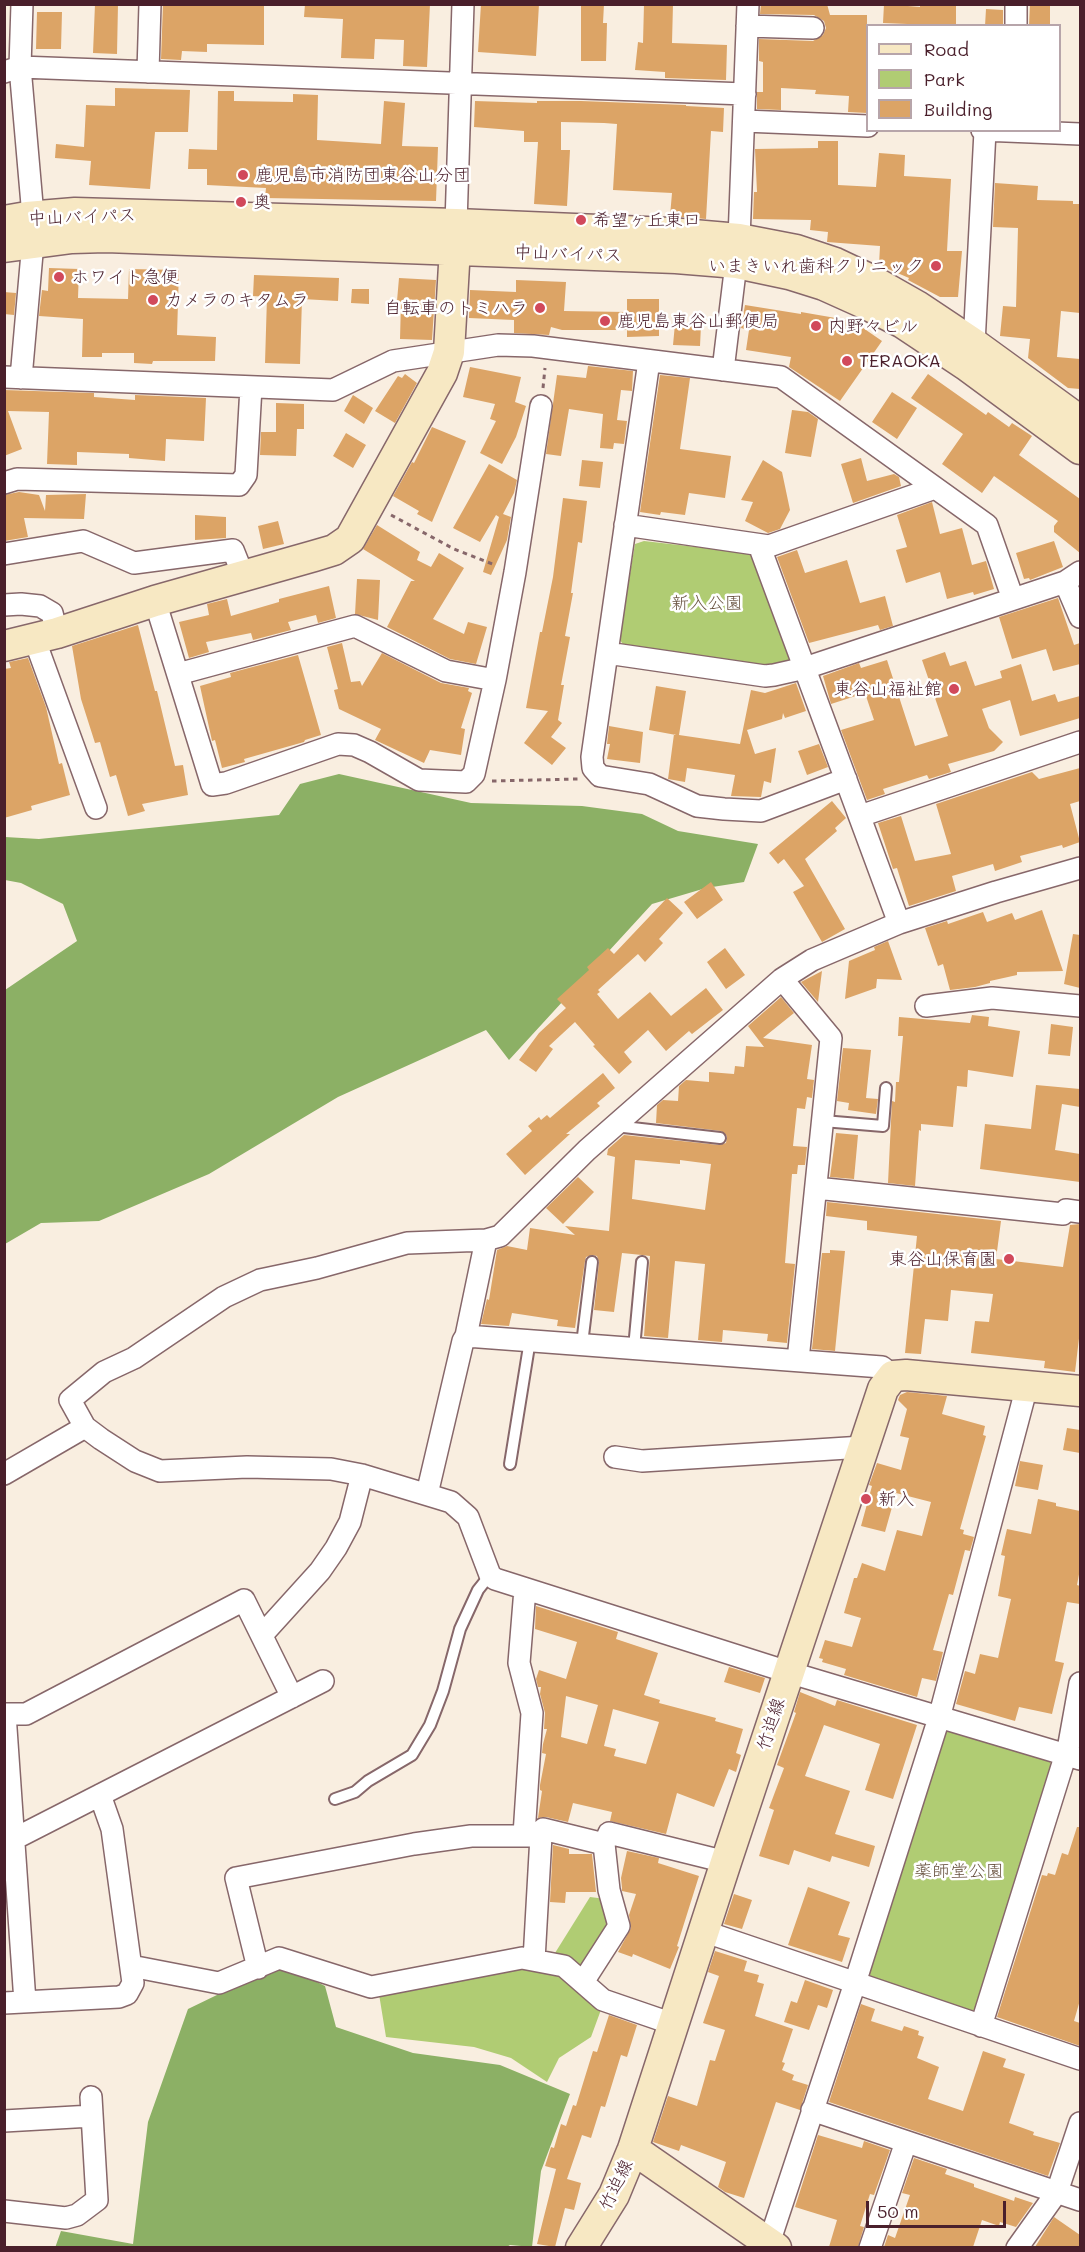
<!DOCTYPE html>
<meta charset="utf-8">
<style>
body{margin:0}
#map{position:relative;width:1085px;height:2252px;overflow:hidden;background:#f9eee0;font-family:Mali,sans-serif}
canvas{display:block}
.frame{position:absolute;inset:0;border:6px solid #4a1f2b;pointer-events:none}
.legend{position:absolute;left:866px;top:24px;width:195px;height:108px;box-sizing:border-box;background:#fff;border:2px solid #b7a5aa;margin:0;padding:8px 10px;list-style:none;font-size:18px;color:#4a1f2b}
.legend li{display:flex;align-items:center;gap:12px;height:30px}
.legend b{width:30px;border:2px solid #b7a5aa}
.scale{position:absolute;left:866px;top:2201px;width:140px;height:27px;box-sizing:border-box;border:3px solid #4a1f2b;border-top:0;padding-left:8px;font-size:18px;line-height:21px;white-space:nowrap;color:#4a1f2b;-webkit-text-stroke:4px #fff;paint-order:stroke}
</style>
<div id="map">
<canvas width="1085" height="2252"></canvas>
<div class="frame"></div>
<ul class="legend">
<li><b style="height:8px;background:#f7e8c3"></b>Road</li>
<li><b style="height:16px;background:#b0cc73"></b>Park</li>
<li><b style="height:16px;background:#dca466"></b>Building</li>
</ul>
<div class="scale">50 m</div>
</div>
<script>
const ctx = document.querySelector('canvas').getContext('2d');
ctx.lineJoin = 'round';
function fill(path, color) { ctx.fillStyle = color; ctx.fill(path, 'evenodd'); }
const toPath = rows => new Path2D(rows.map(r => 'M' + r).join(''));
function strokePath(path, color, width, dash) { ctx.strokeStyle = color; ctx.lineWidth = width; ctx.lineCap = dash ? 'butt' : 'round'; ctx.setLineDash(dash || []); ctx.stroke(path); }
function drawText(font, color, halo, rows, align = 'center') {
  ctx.font = font + ' Mali,"Klee One",sans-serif'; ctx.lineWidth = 5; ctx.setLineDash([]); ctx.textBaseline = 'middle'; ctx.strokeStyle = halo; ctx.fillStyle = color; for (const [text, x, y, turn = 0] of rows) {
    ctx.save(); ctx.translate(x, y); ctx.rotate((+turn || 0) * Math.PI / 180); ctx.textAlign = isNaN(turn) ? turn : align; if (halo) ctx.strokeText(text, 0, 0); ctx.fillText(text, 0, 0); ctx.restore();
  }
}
fill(toPath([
 [644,541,749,553,755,558,792,655,785,665,774,668,625,648,619,638,635,544],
 [949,1729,1049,1760,1054,1769,975,2009,969,2013,868,1978,864,1973,942,1736],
 [590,1897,606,1899,614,1924,577,1986,602,2007,591,2037,559,2058,547,2082,511,2058,474,2047,386,2037,378,1988,518,1967,545,1969]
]), '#b0cc73');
fill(toPath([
 [339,774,471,803,582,806,642,814,678,831,758,844,744,882,706,888,652,904,509,1060,486,1030,338,1097,209,1174,99,1221,41,1223,5,1244,5,990,77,941,63,904,21,883,5,880,5,837,39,839,279,815,300,784],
 [281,1964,325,1986,336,2027,413,2053,500,2065,570,2094,541,2171,532,2247,510,2245,505,2248,55,2248,61,2231,133,2244,148,2122,188,2009]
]), '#8cb065');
fill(toPath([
 [95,4,118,4,117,54,93,53],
 [163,4,264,4,264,45,207,44,207,52,182,51,181,60,161,59],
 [305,4,430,4,427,67,403,66,404,40,375,39,374,59,341,58,343,19,304,17],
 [481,4,539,4,536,56,478,52],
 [581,4,604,4,603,23,607,23,606,61,581,61],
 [644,4,673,4,672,43,727,45,726,80,665,78,665,72,635,70,638,42,643,43],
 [761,4,827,4,830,15,867,15,867,113,848,112,849,96,815,94,816,90,781,88,781,110,757,109,757,92,763,92,763,62,759,61,759,39,813,41,823,35,826,28,824,21,814,15,760,14],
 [884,4,920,7,920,5,956,6,956,26,883,23],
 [1030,4,1050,4,1050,26,1029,26],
 [986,9,1003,10,1003,26,985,26],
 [37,12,62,12,61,49,36,49],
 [115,88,190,90,188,132,155,132,150,189,89,185,91,161,55,158,56,144,84,147,86,105,115,106],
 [218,91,234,91,234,101,293,102,293,94,318,95,317,140,381,144,384,101,405,103,402,146,438,147,436,201,265,198,266,188,207,185,207,169,188,169,189,149,217,150],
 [475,101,537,103,537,101,581,101,686,105,686,106,724,108,723,132,711,131,706,219,670,216,672,193,613,190,617,124,604,123,561,122,561,150,570,150,567,206,534,204,538,142,524,142,524,131,474,127],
 [818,141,838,141,838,185,876,187,879,153,905,155,904,176,951,179,947,251,962,251,958,297,940,297,908,280,909,278,879,265,880,246,827,242,828,232,810,230,811,220,753,219,754,192,757,192,755,149,818,148],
 [995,183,1038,186,1037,200,1073,201,1073,204,1080,204,1080,313,1061,311,1057,357,1080,359,1080,389,1068,388,1028,358,1030,339,1000,336,1003,306,1016,307,1018,228,993,227],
 [49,268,79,269,78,298,128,299,129,269,179,270,177,335,216,337,215,361,153,361,152,364,134,363,134,353,102,353,102,357,82,357,83,319,39,316,42,290,48,291],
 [254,275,339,278,338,301,302,299,300,364,265,363,267,297,253,296],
 [399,278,436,280,432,340,400,339,401,302,397,301],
 [516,280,566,282,564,311,627,312,627,299,659,299,659,336,627,337,627,330,562,330,551,327,549,335,514,333,514,320,469,318,470,290,516,292],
 [352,289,369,289,369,304,351,303],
 [4,292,16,293,14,315,4,314],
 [745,305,801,314,801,312,853,321,882,341,840,401,789,367,791,357,746,350,749,330,741,328],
 [675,324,701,325,700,346,673,345],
 [588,366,633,371,632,391,621,390,617,420,627,421,624,444,614,443,613,449,600,448,603,414,569,409,561,456,546,454,557,375,586,378],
 [470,367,521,377,515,402,526,406,516,437,502,464,480,453,496,421,490,419,495,404,463,397],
 [405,374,417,383,395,423,375,411,398,376,402,378],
 [928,374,986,415,988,412,1009,427,1012,423,1032,436,1019,455,1080,499,1080,553,1054,532,1054,526,1058,521,994,476,982,493,942,464,963,434,911,398],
 [660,375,690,378,680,449,731,456,725,498,689,493,685,515,661,512,660,515,640,512],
 [4,390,94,393,94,397,135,400,135,395,206,398,204,441,166,439,165,461,129,458,129,454,77,452,77,465,47,464,49,412,8,411,22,449,4,456],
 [892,392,917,408,897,439,872,422],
 [353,395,373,408,364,424,344,411],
 [276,403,304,404,304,429,297,429,296,456,260,455,261,432,276,432],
 [792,410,808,412,818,419,811,457,785,453],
 [432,427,466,441,432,522,417,514,419,511,393,496,412,462,414,463],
 [346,433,366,445,353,468,333,456],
 [861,458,867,481,894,474,899,477,901,486,853,503,841,464],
 [582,460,603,462,600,488,579,486],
 [763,460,782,472,790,510,780,529,768,533,745,521,753,502,741,500],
 [489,464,517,480,514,493,503,514,511,517,507,540,491,575,483,572,499,517,496,515,480,542,453,528],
 [19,492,39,495,45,511,46,495,86,494,84,519,24,518,28,537,4,541,4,495],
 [563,498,587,501,582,543,578,542,571,593,573,593,565,636,570,637,561,685,564,685,558,720,562,723,551,737,566,748,552,765,524,743,548,711,526,708,540,632,542,632,553,577],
 [932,502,940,534,962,528,972,565,986,561,994,589,974,595,973,592,947,599,940,572,906,583,896,550,907,547,897,515],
 [195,515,226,517,226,538,195,540],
 [278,521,284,544,263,549,258,526],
 [377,525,420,552,417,560,431,567,439,553,464,568,433,619,464,634,468,622,487,627,476,664,450,659,387,627,411,581,415,581,363,549],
 [1054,541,1063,567,1030,580,1029,578,1024,579,1016,553],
 [797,550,805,573,847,560,860,603,885,596,893,626,880,630,878,625,809,643,777,557],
 [357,579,380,580,378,620,355,614],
 [329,586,336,618,318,623,316,615,288,622,291,630,253,640,251,633,206,642,209,652,189,658,179,622,209,615,207,604,227,599,231,616,279,602,279,599],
 [1058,598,1074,645,1080,643,1080,664,1053,671,1046,649,1012,659,999,617],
 [138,625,155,691,157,691,175,766,183,765,188,795,142,804,145,811,128,816,116,775,110,777,100,742,95,743,81,699,72,646],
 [342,643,351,682,360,681,362,686,382,653,441,683,469,688,468,691,472,693,461,728,465,729,461,755,430,750,424,763,375,740,381,729,339,709,334,690,338,689,327,647],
 [945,652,950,666,966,661,975,686,1002,678,1000,671,1021,664,1032,701,1055,694,1058,702,1080,696,1080,718,1020,736,1010,700,982,709,989,728,1003,742,994,751,948,764,951,772,929,779,927,775,883,789,885,794,867,800,841,730,874,720,865,693,831,704,823,676,859,663,861,668,887,660,915,746,948,736,922,660],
 [298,655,321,735,305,740,304,742,244,759,245,762,222,768,215,740,212,741,200,686,231,677,230,673],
 [28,658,46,707,59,764,62,763,70,795,31,806,32,810,4,818,4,669,11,668,9,662],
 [796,683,806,711,785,718,783,713,782,719,747,730,755,754,776,748,771,783,764,781,761,797,731,796,735,775,687,768,685,782,668,779,674,734,676,735,649,730,656,686,686,691,679,735,740,744,751,690,765,693],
 [609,726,643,732,640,763,607,759,610,744,607,744],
 [819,744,828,767,807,775,798,751],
 [1080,768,1080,801,1070,804,1080,842,1063,848,1062,845,1020,856,1022,862,995,871,993,864,952,876,956,891,909,906,897,868,893,869,878,823,901,816,915,861,951,854,936,804,1032,772,1039,779],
 [832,801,846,818,835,828,837,831,805,859,845,929,822,942,793,892,804,886,784,859,778,864,769,853],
 [711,882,723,900,697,919,684,902],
 [667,898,683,913,659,939,663,943,645,962,638,954,598,990,600,992,597,994,618,1019,650,992,671,1016,706,988,723,1010,692,1034,689,1031,666,1051,648,1030,624,1052,632,1062,619,1074,593,1046,595,1045,575,1022,549,1046,553,1049,536,1072,519,1060,539,1033,566,1008,557,999,589,970,587,967,608,948,614,954],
 [1042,910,1063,971,1017,972,1017,975,990,981,990,983,975,987,950,990,943,964,938,966,925,928,947,921,948,924,983,912,987,922,1012,913,1015,920],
 [1073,934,1080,935,1080,988,1064,984],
 [888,941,902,980,877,979,876,988,845,999,849,961,875,950,874,947],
 [725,948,745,975,726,989,707,962],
 [822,971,818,1002,801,982],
 [781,997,794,1013,763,1038,812,1045,807,1079,814,1080,812,1098,807,1097,805,1109,797,1108,793,1146,807,1147,805,1165,798,1165,797,1174,792,1174,785,1263,795,1264,787,1343,767,1341,768,1334,723,1330,722,1342,698,1340,705,1264,675,1261,668,1338,644,1336,650,1256,642,1255,622,1253,614,1312,594,1310,599,1262,597,1256,592,1255,586,1257,585,1261,575,1328,557,1326,558,1320,512,1313,509,1326,481,1324,487,1299,489,1300,497,1250,507,1246,527,1250,530,1228,575,1235,565,1226,609,1231,615,1157,607,1155,608,1149,624,1135,719,1145,726,1143,727,1136,721,1131,656,1123,657,1105,663,1100,678,1101,679,1086,686,1080,709,1082,709,1072,734,1074,735,1066,744,1067,746,1046,764,1047,748,1026],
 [635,1160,680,1164,680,1160,711,1164,705,1210,632,1199],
 [972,1015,989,1017,988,1026,1020,1031,1013,1077,968,1070,967,1087,957,1086,953,1127,921,1124,921,1131,919,1130,915,1186,888,1183,892,1101,895,1102,896,1082,899,1082,903,1036,898,1036,899,1017,970,1023],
 [1051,1024,1073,1027,1070,1056,1048,1054],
 [843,1048,871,1050,866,1098,878,1099,876,1114,848,1110,849,1103,837,1101],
 [603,1073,615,1088,597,1103,600,1106,566,1134,570,1134,525,1175,506,1154,532,1131,528,1126,539,1117,541,1120,547,1115,550,1118],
 [1036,1085,1080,1089,1080,1107,1062,1104,1055,1150,1080,1154,1080,1182,980,1169,985,1124,1031,1129],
 [836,1133,858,1135,854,1179,830,1177],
 [578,1177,594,1192,563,1224,546,1208],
 [827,1202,1001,1221,996,1259,1063,1267,1070,1225,1080,1224,1080,1330,1075,1372,1044,1368,1045,1361,971,1353,975,1321,989,1322,993,1294,951,1290,948,1321,925,1319,921,1354,905,1353,917,1236,867,1230,867,1221,826,1216],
 [830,1250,845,1251,835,1351,812,1349,822,1253,830,1253],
 [907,1392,947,1396,942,1414,985,1426,983,1435,986,1436,960,1529,964,1530,963,1534,974,1537,970,1551,965,1550,953,1595,949,1594,933,1650,943,1652,936,1681,922,1678,917,1697,844,1675,846,1669,822,1662,823,1659,819,1658,825,1640,852,1647,861,1618,844,1613,854,1578,857,1578,862,1563,885,1571,897,1530,922,1536,931,1502,896,1493,885,1532,861,1526,872,1486,869,1485,877,1463,901,1470,909,1438,900,1436,907,1409,898,1400,900,1395],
 [1067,1428,1080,1430,1080,1453,1063,1450],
 [1020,1461,1043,1465,1038,1490,1015,1486],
 [1038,1499,1056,1503,1056,1506,1080,1511,1080,1569,1077,1585,1080,1586,1080,1604,1067,1602,1055,1661,1064,1663,1052,1714,1019,1707,1015,1721,956,1704,965,1671,975,1674,980,1654,998,1658,1011,1599,998,1596,1005,1556,1001,1555,1007,1529,1031,1534],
 [536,1606,618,1632,616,1639,658,1653,644,1695,660,1700,659,1703,716,1718,715,1721,743,1729,736,1753,741,1755,736,1772,729,1769,714,1807,677,1793,666,1834,610,1821,612,1812,573,1803,568,1822,546,1817,538,1818,542,1791,540,1790,540,1785,546,1754,542,1753,543,1744,547,1729,544,1729,545,1713,540,1694,541,1687,538,1687,536,1679,539,1670,566,1679,577,1642,535,1629],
 [566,1696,598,1705,587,1744,561,1737],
 [613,1709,659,1722,646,1764,614,1756,616,1749,604,1746],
 [729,1667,765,1678,760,1693,724,1682],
 [800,1692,835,1706,837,1700,917,1725,893,1799,865,1790,880,1744,824,1725,805,1776,850,1791,835,1834,875,1846,869,1867,832,1856,830,1862,794,1850,789,1865,759,1856,774,1810,769,1808,784,1768,777,1765,796,1713,794,1712],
 [1077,1827,1080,1827,1080,2000,1074,2021,1080,2023,1080,2046,997,2017,1042,1875,1047,1876,1048,1873,1055,1875,1062,1853,1068,1855],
 [553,1845,569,1849,569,1854,592,1854,596,1892,566,1892,565,1903,550,1902],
 [627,1851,659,1858,658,1863,699,1876,677,1946,679,1947,670,1969,633,1954,632,1957,618,1952,631,1928,629,1915,636,1894,622,1891,622,1888,621,1878],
 [808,1887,850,1902,838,1935,850,1938,842,1962,788,1945],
 [734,1894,752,1900,742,1929,724,1924],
 [715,1951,747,1961,744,1971,759,1975,757,1982,764,1984,755,2016,793,2029,782,2062,785,2063,782,2070,794,2075,792,2080,808,2085,800,2110,776,2102,744,2198,725,2192,718,2187,726,2162,681,2145,679,2151,653,2142,668,2096,697,2106,710,2060,715,2061,725,2030,703,2023,719,1976,708,1972],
 [805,1980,833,1990,827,2008,818,2005,809,2030,784,2022,791,2001,797,2003],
 [861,2004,875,2009,871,2021,902,2031,904,2026,919,2031,918,2035,924,2037,917,2058,939,2067,928,2099,963,2111,983,2051,1006,2059,1003,2067,1025,2074,1009,2123,1034,2132,1033,2135,1060,2143,1048,2176,829,2102],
 [609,2015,637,2025,627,2057,621,2055,605,2107,601,2106,591,2138,582,2135,567,2179,581,2183,574,2210,565,2208,555,2247,537,2244,556,2169,545,2166,551,2147,554,2148,561,2124,566,2126,573,2105,576,2106,593,2051,597,2052],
 [818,2135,862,2148,864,2141,890,2150,874,2195,870,2194,860,2226,864,2227,858,2247,829,2247,837,2220,795,2207],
 [914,2158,947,2169,945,2174,974,2184,974,2187,1014,2201,1015,2197,1033,2203,1016,2227,1000,2222,999,2226,982,2220,973,2247,884,2247,888,2235,895,2238,910,2195,902,2193],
 [1054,2217,1080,2235,1080,2247,1035,2247]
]), '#dca466');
const lane = toPath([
 [823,1121,883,1126,886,1088],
 [615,1126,720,1138],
 [582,1344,592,1262],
 [634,1348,642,1262],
 [510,1464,530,1340],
 [335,1799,355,1792,368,1781,412,1755,430,1725,443,1691,460,1629,478,1590,490,1575]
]);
const street = toPath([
 [747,26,813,28],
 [1016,26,1016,4],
 [4,72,20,67,745,94],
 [148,72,150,4],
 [744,121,868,126],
 [982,130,1080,134],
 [456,224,463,4],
 [970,354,974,344,985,131],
 [649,361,592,757,593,768,600,776,649,784,697,806,724,809,761,811,846,779],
 [723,370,739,239,748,4],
 [4,377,333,390,393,361,498,345,533,346,781,377,987,525,1013,599],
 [21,378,33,242,33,216,20,67,22,4],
 [4,483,17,479,239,485,246,475,251,387],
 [625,525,769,546,935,488],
 [759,545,899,923],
 [4,554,83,541,134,563,233,550,243,575],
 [1065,582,1080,617],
 [155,601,212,785,226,783,338,744,354,745,370,752,419,780,466,782,474,774,495,680,515,572,541,406],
 [4,605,21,604,40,606,52,613,57,633],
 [34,638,96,808],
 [607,653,765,676,774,675,805,668,1065,582,1080,572],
 [178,674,355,626,446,671,495,680],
 [860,816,1080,742],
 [1080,868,996,892,899,923,812,960,782,979,587,1150,500,1236,486,1240,407,1243,317,1268,260,1280,224,1297,134,1358,104,1372,70,1400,85,1427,101,1439,135,1461,160,1471,247,1467,331,1469,362,1475,438,1498,451,1502,468,1517,490,1575,495,1579,788,1672,1080,1759],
 [782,979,831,1038,798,1360],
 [926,1006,992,998,1080,1006],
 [816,1188,1063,1214,1066,1210,1080,1212],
 [466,1336,882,1367,893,1376],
 [615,1457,642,1461,863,1447],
 [4,1474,85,1427],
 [427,1494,463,1341,466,1336,486,1240],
 [262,1635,320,1571,336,1548,350,1522,362,1475],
 [4,1714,26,1714,244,1600,292,1697],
 [5,1714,25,2002],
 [524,1835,532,1713,519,1663,525,1589],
 [541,1836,543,1829,604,1844],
 [14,1839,323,1681],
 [703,1931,1080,2059],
 [131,1966,219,1983,279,1958,371,1987,522,1958,564,1966,603,2000,673,2024],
 [258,1968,236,1878,414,1844,471,1836,541,1836,534,1960],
 [583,1982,619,1926,609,1890,604,1844,609,1833,726,1862],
 [4,2003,119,1997,127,1994,133,1983,112,1829,100,1795],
 [981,2026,1069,1744,1080,1683],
 [812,2110,1080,2200],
 [4,2121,92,2116],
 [4,2211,66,2218,77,2215,97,2200,91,2097],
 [769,2243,855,1983,939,1718,1027,1386],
 [870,2248,906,2142],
 [1017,2248,1057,2192,1080,2123]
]);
const secondary = toPath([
 [4,221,27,217,75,213,456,224,670,233,739,239,796,250,835,263,873,281,917,306,974,344,1080,421],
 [4,247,72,238,106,237,676,258,737,263,789,274,824,285,864,303,903,323,966,365,1080,449],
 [4,646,57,633,155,601,314,556,334,550,350,539,442,373,449,352,456,230],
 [633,2149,776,2248],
 [581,2248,614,2195,633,2149,726,1862,883,1389,893,1376,906,1375,1080,1391]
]);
strokePath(lane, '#87676a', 14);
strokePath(street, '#87676a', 24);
strokePath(secondary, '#87676a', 33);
strokePath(toPath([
 [543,388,545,368],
 [391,515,454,549,495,565],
 [492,781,578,779]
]), '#87676a', 3, [4.5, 4.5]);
strokePath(lane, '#fff', 10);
strokePath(street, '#fff', 21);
strokePath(secondary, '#f7e8c3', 30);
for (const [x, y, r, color] of [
 [243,175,6,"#d1495b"],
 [241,202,6,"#d1495b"],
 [581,220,6,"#d1495b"],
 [936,266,6,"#d1495b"],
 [59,277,6,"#d1495b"],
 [153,300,6,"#d1495b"],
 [540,308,6,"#d1495b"],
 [605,321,6,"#d1495b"],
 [816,326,6,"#d1495b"],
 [847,361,6,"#d1495b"],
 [954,689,6,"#d1495b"],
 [1009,1259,6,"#d1495b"],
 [866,1499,6,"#d1495b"]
]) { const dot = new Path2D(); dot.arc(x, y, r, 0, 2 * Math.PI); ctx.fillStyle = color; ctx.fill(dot); strokePath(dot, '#fff', 2); }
drawText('18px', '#4a1f2b', '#fff', [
 ["鹿児島市消防団東谷山分団",255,175],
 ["奥",253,202],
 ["希望ヶ丘東口",593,220],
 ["いまきいれ歯科クリニック",924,266,"right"],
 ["ホワイト急便",71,277],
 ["カメラのキタムラ",165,300],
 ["自転車のトミハラ",528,308,"right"],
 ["鹿児島東谷山郵便局",617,321],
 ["内野々ビル",828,326],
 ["TERAOKA",859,361],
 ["東谷山福祉館",942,689,"right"],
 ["東谷山保育園",997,1259,"right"],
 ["新入",878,1499]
], 'left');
drawText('18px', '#4a1f2b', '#fff', [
 ["中山バイパス",82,217,-2],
 ["中山バイパス",568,254,2],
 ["竹迫線",771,1724,-72],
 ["竹迫線",616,2185,-64]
]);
drawText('18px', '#695341', '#fff', [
 ["新入公園",707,603],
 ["薬師堂公園",959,1871]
]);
</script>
